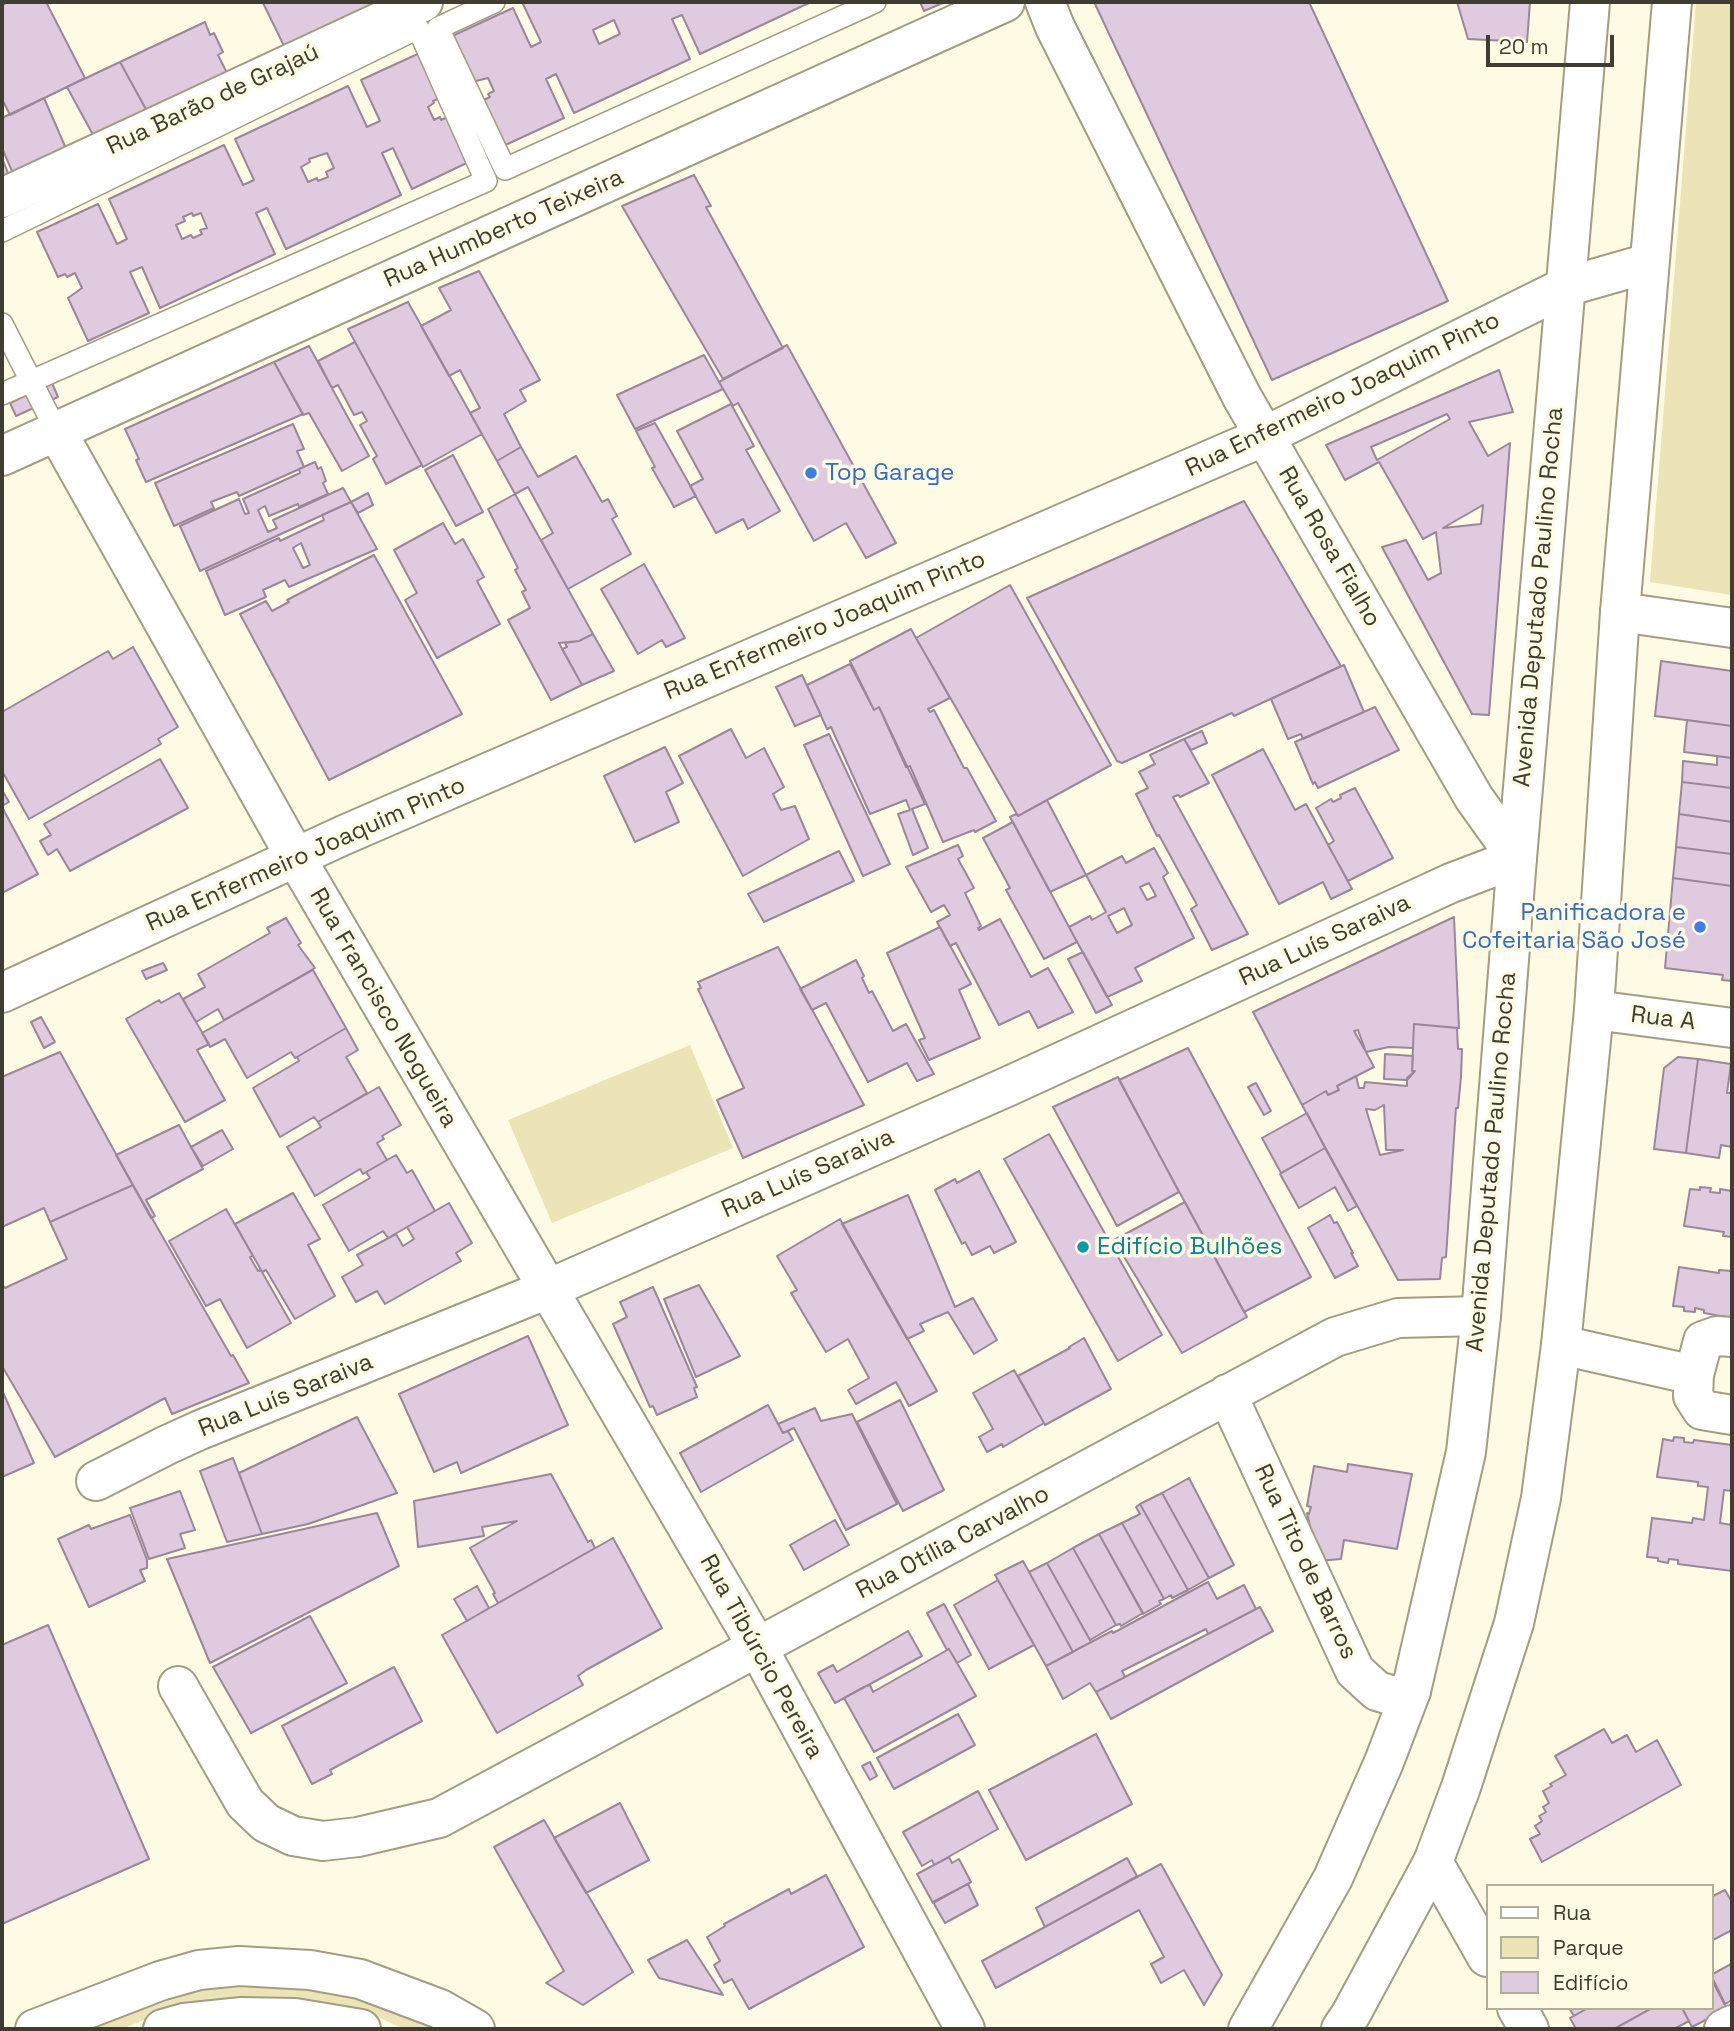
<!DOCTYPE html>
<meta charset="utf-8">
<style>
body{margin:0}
#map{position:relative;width:1734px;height:2031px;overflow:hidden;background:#fefae4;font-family:"Space Grotesk",sans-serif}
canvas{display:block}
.frame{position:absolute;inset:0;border:4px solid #3f3c31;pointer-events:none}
.legend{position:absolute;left:1486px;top:1884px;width:228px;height:126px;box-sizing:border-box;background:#fefae4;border:2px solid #b2ae9c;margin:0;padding:9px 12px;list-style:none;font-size:21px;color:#3f3c31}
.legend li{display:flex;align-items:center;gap:14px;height:35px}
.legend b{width:35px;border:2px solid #b2ae9c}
.scale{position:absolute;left:1486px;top:35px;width:128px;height:32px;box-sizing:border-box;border:4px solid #3f3c31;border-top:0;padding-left:9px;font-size:21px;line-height:24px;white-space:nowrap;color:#3f3c31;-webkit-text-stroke:5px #fefae4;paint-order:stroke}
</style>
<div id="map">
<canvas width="1734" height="2031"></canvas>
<div class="frame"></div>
<ul class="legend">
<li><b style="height:9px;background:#fff"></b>Rua</li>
<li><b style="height:19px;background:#ece3b7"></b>Parque</li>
<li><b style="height:19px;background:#e0cadf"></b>Edifício</li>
</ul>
<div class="scale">20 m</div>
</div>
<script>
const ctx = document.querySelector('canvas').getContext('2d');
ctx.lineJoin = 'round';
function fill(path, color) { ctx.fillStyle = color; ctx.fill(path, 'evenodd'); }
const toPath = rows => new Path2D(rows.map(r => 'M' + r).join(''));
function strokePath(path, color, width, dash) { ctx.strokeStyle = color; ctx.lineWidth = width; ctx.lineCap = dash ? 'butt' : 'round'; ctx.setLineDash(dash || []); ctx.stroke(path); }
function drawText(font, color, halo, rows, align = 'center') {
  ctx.font = font + ' "Space Grotesk",sans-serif'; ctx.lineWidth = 7; ctx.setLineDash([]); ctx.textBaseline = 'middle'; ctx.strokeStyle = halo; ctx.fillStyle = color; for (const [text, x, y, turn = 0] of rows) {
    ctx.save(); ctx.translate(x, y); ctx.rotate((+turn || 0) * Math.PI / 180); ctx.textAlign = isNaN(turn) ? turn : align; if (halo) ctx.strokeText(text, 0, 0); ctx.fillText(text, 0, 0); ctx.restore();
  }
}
fill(toPath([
 [1696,2,1732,2,1732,595,1650,582],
 [690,1045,733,1148,552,1223,508,1120],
 [285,1986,329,1990,370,1999,436,2029,404,2029,374,2015,325,2003,248,1997,176,2007,122,2029,93,2029,129,2013,211,1988]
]), '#ece3b7');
const building = toPath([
 [8,2,46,2,85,78,10,115,2,99,2,5,8,2],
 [265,2,375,2,378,7,287,52,263,3,265,2],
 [527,2,811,2,700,54,682,15,672,19,690,59,574,113,556,74,546,79,564,118,501,147,479,102,490,97,488,94,494,91,488,78,472,82,450,37,513,8,531,47,541,42,523,4,527,2],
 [614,20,620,34,599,44,593,30,614,20],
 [920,2,945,2,924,11,920,2],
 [1100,2,1309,2,1448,301,1272,380,1095,4,1100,2],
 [1457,2,1530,2,1527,42,1468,39,1457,2],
 [205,22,210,35,214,33,223,52,218,55,227,73,148,113,120,62,205,22],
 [422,52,440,98,433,101,434,103,428,107,434,120,440,117,441,120,452,115,473,160,412,189,393,148,382,153,401,195,286,249,267,208,256,213,275,254,160,308,142,267,130,272,149,313,88,341,68,298,82,288,75,273,67,277,65,274,58,277,37,232,98,204,117,244,127,239,109,199,224,145,243,185,254,180,235,139,348,86,367,127,380,121,361,80,422,52],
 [327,153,334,168,326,172,328,177,318,181,317,178,308,182,301,167,310,162,309,159,327,153],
 [192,213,193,216,201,213,207,228,200,230,202,234,193,238,191,235,182,239,176,225,185,221,183,217,192,213],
 [120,62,152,120,98,144,67,87,120,62],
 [44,98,68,153,15,178,2,148,2,118,44,98],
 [2,158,12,183,2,187,2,158],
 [694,175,711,206,706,207,783,348,723,379,622,206,694,175],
 [479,271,540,380,520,390,526,401,504,414,521,447,497,461,470,413,480,408,460,370,449,376,421,326,451,310,439,288,479,271],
 [408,302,482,434,423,467,348,329,408,302],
 [355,342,422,465,386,484,373,459,377,456,360,425,367,421,362,412,354,415,338,385,332,388,318,361,355,342],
 [787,345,896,543,866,558,846,523,814,541,738,403,733,406,719,382,787,345],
 [309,346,369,456,342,471,309,413,303,415,274,362,309,346],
 [704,355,723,389,635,429,617,395,704,355],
 [274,362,303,414,146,482,136,460,139,459,125,429,274,362],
 [1499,370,1513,412,1469,422,1488,456,1510,443,1489,715,1472,714,1382,547,1406,540,1428,580,1441,573,1436,532,1423,539,1379,462,1345,480,1326,445,1499,370],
 [1447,414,1450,419,1377,460,1371,447,1447,414],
 [1483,505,1481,524,1443,528,1483,505],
 [52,383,58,397,16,416,10,403,52,383],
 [731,404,754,446,746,450,780,511,748,529,743,519,716,533,690,486,703,479,677,431,731,404],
 [655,423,696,496,674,507,652,468,655,467,636,431,655,423],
 [293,424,304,449,297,451,304,467,239,496,237,492,211,502,214,508,174,526,155,483,293,424],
 [521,447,538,477,576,456,602,502,608,499,617,516,612,519,631,554,568,589,541,540,553,533,528,487,515,494,497,461,521,447],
 [453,455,483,512,456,526,425,470,453,455],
 [315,462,318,469,321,467,326,481,323,483,328,494,299,507,298,504,269,516,265,506,258,510,268,532,277,528,273,520,343,488,351,502,200,571,180,526,239,499,245,514,249,513,243,499,300,473,299,469,315,462],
 [368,493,373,505,358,513,351,502,368,493],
 [515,494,593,634,579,641,559,643,582,685,551,700,508,620,530,608,522,592,526,590,515,570,518,568,488,509,515,494],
 [1244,501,1341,666,1234,716,1232,713,1122,763,1117,761,1027,598,1244,501],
 [351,502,377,549,289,587,285,580,263,590,266,597,225,615,206,571,279,538,280,541,324,520,322,515,351,502],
 [301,543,310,565,303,568,293,548,301,543],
 [443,523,455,544,463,539,484,577,477,581,500,624,437,658,405,600,417,593,394,550,443,523],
 [374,555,462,714,329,780,240,614,266,601,272,611,289,602,287,600,374,555],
 [644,564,685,638,666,647,662,640,638,654,601,589,644,564],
 [1010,585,1111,765,1018,816,916,638,1010,585],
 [911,629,950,698,928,709,930,712,934,710,964,768,967,768,996,821,975,832,974,830,943,842,910,766,906,767,879,707,874,710,850,661,911,629],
 [593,634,614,671,582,685,562,649,567,647,565,643,579,641,593,634],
 [133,647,178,727,158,739,161,744,29,819,2,771,2,712,108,651,113,659,133,647],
 [1661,661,1732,671,1732,726,1655,716,1661,661],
 [850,664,874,710,879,707,925,804,912,809,928,848,913,855,898,814,910,810,906,800,870,814,831,727,827,729,807,685,850,664],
 [1344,665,1364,712,1303,739,1301,734,1288,739,1271,699,1344,665],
 [802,675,821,715,795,726,776,687,802,675],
 [1375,707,1399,750,1318,788,1315,782,1313,784,1295,742,1375,707],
 [1687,720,1732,726,1732,758,1684,752,1687,720],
 [731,729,746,758,764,748,784,787,773,794,781,810,795,806,809,839,743,876,679,756,731,729],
 [1202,731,1207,743,1191,750,1184,739,1202,731],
 [829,734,890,864,863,876,804,745,829,734],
 [1184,739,1209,783,1180,797,1178,795,1173,797,1248,934,1212,950,1191,909,1197,905,1159,835,1157,836,1136,794,1148,788,1139,772,1155,764,1150,755,1184,739],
 [665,747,683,783,666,792,679,822,635,842,604,776,665,747],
 [1263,749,1295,810,1306,804,1352,889,1331,899,1323,882,1279,904,1212,775,1263,749],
 [1717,756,1732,758,1732,788,1682,782,1683,761,1717,765,1717,756],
 [160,759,188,808,70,871,57,849,48,855,40,841,51,835,44,824,160,759],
 [1682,782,1732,788,1732,822,1679,814,1682,782],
 [1355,788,1393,858,1348,881,1328,845,1334,841,1316,808,1331,799,1333,802,1341,798,1340,795,1355,788],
 [2,790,9,802,2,806,2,790],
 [1047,800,1086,875,1050,892,1010,817,1016,814,1018,816,1047,800],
 [2,807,38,874,2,893,2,807],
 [1679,814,1732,822,1732,854,1676,847,1679,814],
 [1013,822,1077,942,1044,959,1006,890,1010,888,983,838,1013,822],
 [958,845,963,856,958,859,974,888,965,893,981,926,978,928,979,930,1000,919,1031,977,1048,968,1073,1012,1038,1028,1029,1011,999,1025,956,943,950,946,937,922,950,915,944,905,931,912,906,867,958,845],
 [1676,847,1732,854,1732,886,1673,878,1676,847],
 [1154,848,1168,873,1163,877,1194,938,1135,968,1142,981,1107,997,1069,927,1090,916,1092,920,1106,912,1086,875,1122,856,1126,863,1154,848],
 [1149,883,1156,896,1147,900,1140,887,1149,883],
 [1124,908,1132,925,1117,933,1108,916,1124,908],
 [839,851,854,881,764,922,748,894,839,851],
 [1673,878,1732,886,1732,981,1722,980,1723,975,1665,968,1673,878],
 [1454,917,1459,1028,1414,1024,1413,1048,1389,1047,1366,1052,1374,1067,1337,1086,1339,1090,1328,1095,1326,1091,1302,1105,1253,1012,1454,917],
 [1358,1030,1366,1052,1354,1031,1358,1030],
 [286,918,301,943,298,945,315,968,224,1020,218,1009,196,1022,183,999,205,987,198,974,270,933,267,928,286,918],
 [940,927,971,984,959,990,980,1038,929,1060,919,1040,925,1038,887,953,940,927],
 [778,947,864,1105,743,1158,717,1100,744,1088,698,989,701,988,698,982,778,947],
 [1083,952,1112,1005,1096,1013,1068,959,1083,952],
 [856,960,864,976,862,978,869,993,872,991,893,1031,906,1024,934,1074,917,1081,907,1063,868,1082,826,1003,812,1010,800,989,856,960],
 [163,963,167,970,146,979,142,971,163,963],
 [313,970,346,1028,297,1057,295,1058,291,1052,247,1078,225,1039,210,1047,202,1033,313,970],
 [179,993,209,1044,197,1050,225,1100,185,1122,126,1019,159,1000,161,1003,179,993],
 [41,1017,55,1042,44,1048,31,1022,41,1017],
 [1414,1024,1457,1028,1458,1049,1462,1049,1461,1077,1458,1108,1456,1108,1446,1257,1442,1258,1440,1279,1398,1280,1302,1105,1326,1091,1328,1095,1339,1090,1337,1086,1356,1076,1359,1088,1364,1088,1365,1082,1407,1086,1407,1078,1415,1071,1412,1071,1414,1024],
 [1384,1105,1386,1150,1403,1150,1380,1155,1366,1109,1375,1110,1384,1105],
 [346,1028,358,1050,346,1057,367,1093,318,1122,314,1117,280,1137,253,1088,299,1061,297,1057,346,1028],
 [1188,1048,1311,1277,1244,1312,1119,1080,1188,1048],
 [60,1052,133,1185,50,1222,44,1208,2,1227,2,1077,60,1052],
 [1385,1054,1413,1056,1412,1071,1415,1071,1407,1080,1384,1079,1385,1054],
 [1678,1057,1698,1059,1686,1153,1654,1149,1664,1068,1678,1057],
 [1698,1059,1731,1064,1727,1093,1732,1093,1732,1147,1721,1145,1719,1158,1686,1153,1698,1059],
 [1118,1077,1179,1192,1117,1226,1053,1107,1118,1077],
 [1256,1083,1271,1111,1264,1115,1248,1087,1256,1083],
 [379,1087,401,1125,382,1136,384,1139,377,1143,387,1160,363,1174,360,1169,315,1196,287,1147,321,1127,318,1122,379,1087],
 [1307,1113,1325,1148,1281,1173,1262,1138,1307,1113],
 [179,1125,203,1169,146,1200,155,1216,151,1218,116,1155,179,1125],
 [222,1130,233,1149,203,1166,191,1147,222,1130],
 [1049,1134,1162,1335,1118,1361,1004,1159,1049,1134],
 [1325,1148,1357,1206,1348,1211,1335,1187,1299,1208,1280,1174,1325,1148],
 [396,1155,407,1173,412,1170,435,1211,388,1238,383,1231,349,1251,323,1205,370,1178,366,1172,396,1155],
 [979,1171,1016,1242,994,1253,990,1246,972,1255,965,1242,962,1244,935,1190,955,1179,957,1183,979,1171],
 [133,1185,231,1356,233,1355,249,1383,172,1414,165,1398,55,1457,2,1366,2,1284,5,1288,67,1259,50,1222,133,1185],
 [1700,1187,1711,1188,1710,1192,1720,1193,1720,1189,1732,1191,1732,1237,1723,1236,1724,1232,1684,1226,1690,1189,1700,1190,1700,1187],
 [293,1193,320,1239,308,1245,335,1296,295,1319,266,1270,262,1272,261,1270,235,1224,293,1193],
 [908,1195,955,1307,973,1298,997,1340,974,1354,948,1312,920,1324,924,1331,907,1339,842,1224,908,1195],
 [1185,1202,1247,1317,1182,1353,1114,1240,1185,1202],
 [449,1203,472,1243,456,1253,461,1261,385,1304,377,1291,356,1302,342,1277,363,1265,357,1255,396,1234,403,1246,414,1239,407,1227,449,1203],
 [226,1209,253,1256,250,1257,258,1271,261,1270,262,1272,291,1323,247,1348,220,1299,206,1306,169,1241,226,1209],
 [1330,1215,1334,1223,1337,1222,1353,1253,1351,1253,1358,1266,1335,1278,1308,1228,1330,1215],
 [840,1219,937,1391,909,1406,896,1382,856,1404,848,1390,869,1378,848,1339,826,1352,791,1293,797,1290,777,1256,840,1219],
 [1679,1267,1719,1273,1719,1270,1732,1271,1732,1318,1704,1313,1704,1310,1695,1308,1695,1312,1684,1311,1684,1307,1673,1306,1679,1267],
 [699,1285,740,1356,696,1377,664,1299,699,1285],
 [653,1287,697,1387,694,1388,697,1397,657,1415,653,1406,650,1407,613,1324,627,1317,620,1302,653,1287],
 [528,1336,568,1425,461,1473,457,1462,434,1472,399,1394,528,1336],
 [1084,1338,1111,1389,1045,1425,1018,1376,1070,1348,1069,1347,1084,1338],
 [1014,1370,1044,1423,1003,1447,1002,1444,987,1452,979,1437,993,1429,973,1393,1014,1370],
 [2,1390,34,1463,2,1477,2,1390],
 [900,1400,944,1490,903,1511,857,1422,900,1400],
 [768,1405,783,1433,788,1431,793,1440,701,1492,680,1453,768,1405],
 [815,1408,821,1421,852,1414,897,1504,846,1530,794,1428,783,1433,778,1424,815,1408],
 [357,1417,397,1493,308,1524,262,1534,239,1473,357,1417],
 [1674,1437,1684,1438,1684,1442,1693,1443,1694,1440,1732,1445,1732,1491,1724,1490,1720,1523,1732,1525,1732,1571,1678,1564,1678,1560,1669,1559,1668,1563,1658,1561,1658,1558,1647,1557,1652,1518,1692,1523,1693,1518,1704,1520,1708,1487,1698,1486,1698,1482,1657,1477,1663,1439,1673,1441,1674,1437],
 [233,1458,262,1534,227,1542,200,1471,233,1458],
 [1348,1464,1412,1474,1397,1549,1344,1540,1341,1559,1318,1561,1307,1513,1309,1514,1311,1507,1307,1506,1314,1466,1347,1472,1348,1464],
 [551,1474,588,1542,591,1540,595,1548,498,1603,493,1594,495,1593,470,1548,517,1521,482,1527,484,1536,418,1547,414,1501,551,1474],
 [1189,1478,1234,1565,1209,1578,1162,1493,1189,1478],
 [180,1491,195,1530,180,1534,185,1548,149,1559,130,1508,180,1491],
 [1162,1493,1209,1578,1188,1590,1140,1504,1162,1493],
 [1140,1504,1188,1590,1172,1598,1171,1595,1164,1599,1122,1523,1140,1514,1136,1507,1140,1504],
 [377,1513,399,1566,210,1663,167,1559,377,1513],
 [130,1515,147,1560,147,1568,140,1570,145,1581,89,1607,58,1539,89,1525,91,1529,130,1515],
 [835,1520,849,1545,804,1570,790,1545,835,1520],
 [1122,1523,1164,1599,1159,1601,1161,1604,1143,1614,1099,1534,1122,1523],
 [1099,1534,1143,1613,1121,1626,1120,1624,1116,1625,1073,1548,1099,1534],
 [613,1538,662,1628,586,1670,578,1676,583,1685,497,1733,442,1635,613,1538],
 [1073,1548,1116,1625,1090,1640,1047,1563,1073,1548],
 [1023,1561,1073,1652,1046,1666,995,1575,1023,1561],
 [1047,1563,1091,1642,1073,1652,1029,1572,1047,1563],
 [998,1580,1034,1645,989,1669,954,1605,998,1580],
 [1208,1582,1217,1599,1244,1585,1256,1609,1208,1634,1206,1629,1122,1671,1125,1677,1096,1692,1090,1683,1063,1699,1046,1666,1112,1631,1113,1633,1208,1582],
 [477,1586,489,1608,467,1621,454,1599,477,1586],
 [944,1604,971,1655,957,1663,949,1649,947,1650,927,1613,944,1604],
 [1260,1607,1273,1631,1111,1719,1096,1692,1260,1607],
 [310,1616,347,1683,251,1733,213,1667,310,1616],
 [48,1625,149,1859,2,1924,2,1645,48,1625],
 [908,1631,922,1656,835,1703,818,1673,833,1665,837,1672,908,1631],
 [949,1649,976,1696,874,1752,844,1698,864,1687,870,1685,873,1692,949,1649],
 [394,1667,422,1721,330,1770,332,1774,312,1784,282,1726,394,1667],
 [958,1714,975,1745,894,1789,877,1758,958,1714],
 [1604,1729,1612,1743,1627,1735,1636,1752,1657,1740,1681,1785,1542,1862,1530,1839,1540,1834,1535,1826,1542,1821,1539,1816,1546,1812,1543,1807,1549,1803,1543,1791,1552,1786,1550,1784,1566,1775,1555,1756,1604,1729],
 [1096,1734,1132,1804,1026,1860,989,1790,1096,1734],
 [870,1762,877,1776,870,1780,862,1766,870,1762],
 [978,1791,998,1829,934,1865,932,1860,922,1866,903,1832,978,1791],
 [620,1803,649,1860,586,1893,554,1838,620,1803],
 [544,1820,633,1972,583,2005,546,1983,564,1971,494,1847,544,1820],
 [949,1857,952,1863,959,1859,971,1882,933,1903,917,1874,949,1857],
 [1127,1858,1137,1876,1045,1927,1036,1908,1127,1858],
 [1161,1864,1222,1975,1204,2005,1184,1970,1161,1983,1151,1964,1164,1957,1139,1910,996,1988,982,1961,1161,1864],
 [826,1875,864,1947,749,2009,732,1979,724,1983,714,1965,720,1961,707,1937,725,1926,724,1924,789,1889,791,1894,826,1875],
 [968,1884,978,1905,945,1923,933,1902,968,1884],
 [1725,1890,1732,1902,1732,1930,1711,1941,1711,1897,1725,1890],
 [687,1940,723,1995,659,1978,648,1960,687,1940],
 [1731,1964,1732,2000,1725,2004,1711,1975,1731,1964],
 [1711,1978,1727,2009,1692,2027,1682,2008,1711,2008,1711,1978],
 [1569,2008,1588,2008,1574,2016,1569,2008],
 [1588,2008,1652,2008,1614,2029,1576,2029,1570,2018,1588,2008],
 [1652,2008,1682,2008,1689,2021,1674,2029,1614,2029,1652,2008]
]);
fill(building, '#e0cadf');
strokePath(building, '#9b879a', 2);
const lane = toPath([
 [494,2,438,28,505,169,875,2],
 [2,231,418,28,486,181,2,394],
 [2,324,57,432]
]);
const street = toPath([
 [2,198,423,2],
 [57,432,296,858,758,1648,965,2029],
 [2,456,1005,2],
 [1620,612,1732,628],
 [2,993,344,835,1265,436,1565,287,1649,263],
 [1594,1010,1732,1028],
 [1732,1337,1717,1336,1703,1341,1694,1375,1693,1396,1702,1410,1732,1415],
 [1561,1345,1694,1375],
 [1227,1394,1355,1671,1377,1691,1394,1696,1411,1691],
 [96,1481,167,1445,200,1430,548,1289,1009,1086,1451,883,1517,858,1474,798,1242,397,1055,27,1045,2],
 [178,1686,245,1803,266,1823,293,1836,323,1841,358,1837,439,1818,1335,1337,1398,1318,1481,1316],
 [1433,1862,1487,1957],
 [1517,2008,1529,2029],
 [1724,2029,1732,2025]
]);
const primary = toPath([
 [35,2029,160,1981,199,1970,239,1966,310,1970,360,1979,440,2009,475,2029],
 [163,2029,184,2023,242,2017,295,2018,361,2029],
 [1248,2029,1333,1878,1384,1762,1411,1691,1466,1452,1481,1316,1517,858,1590,2],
 [1341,2029,1351,2014,1433,1862,1461,1787,1514,1623,1541,1498,1561,1345,1594,1010,1620,612,1672,2]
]);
strokePath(lane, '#a29d83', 24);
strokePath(street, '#a29d83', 42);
strokePath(primary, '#a29d83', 42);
strokePath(lane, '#fff', 21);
strokePath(street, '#fff', 38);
strokePath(primary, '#fff', 38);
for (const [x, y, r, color] of [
 [811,473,7,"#3f7fe0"],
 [1700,927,7,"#3f7fe0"],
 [1083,1247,7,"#0f9aa8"]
]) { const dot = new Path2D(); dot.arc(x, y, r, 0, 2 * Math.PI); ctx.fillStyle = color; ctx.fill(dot); strokePath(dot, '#fefae4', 2.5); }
drawText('24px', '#3f3c31', '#fefae4', [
 ["Rua Barão de Grajaú",213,100,-25],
 ["Rua Humberto Teixeira",504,229,-24],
 ["Rua Enfermeiro Joaquim Pinto",1343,395,-26],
 ["Rua Rosa Fialho",1329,547,60],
 ["Avenida Deputado Paulino Rocha",1539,597,-85],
 ["Rua Enfermeiro Joaquim Pinto",825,626,-23],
 ["Rua Enfermeiro Joaquim Pinto",306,855,-24],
 ["Rua Luís Saraiva",1325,941,-25],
 ["Rua Francisco Nogueira",383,1008,60],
 ["Rua A",1663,1019,7],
 ["Avenida Deputado Paulino Rocha",1492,1162,-85],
 ["Rua Luís Saraiva",808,1174,-24],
 ["Rua Luís Saraiva",286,1396,-22],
 ["Rua Otília Carvalho",953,1543,-28],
 ["Rua Tito de Barros",1305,1562,65],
 ["Rua Tibúrcio Pereira",761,1657,61]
]);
drawText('24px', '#366cbe', '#fefae4', [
 ["Top Garage",825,473],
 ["Panificadora e",1686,913,"right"],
 ["Cofeitaria São José",1686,941,"right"]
], 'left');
drawText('24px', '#0d838f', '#fefae4', [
 ["Edifício Bulhões",1097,1247]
], 'left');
</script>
